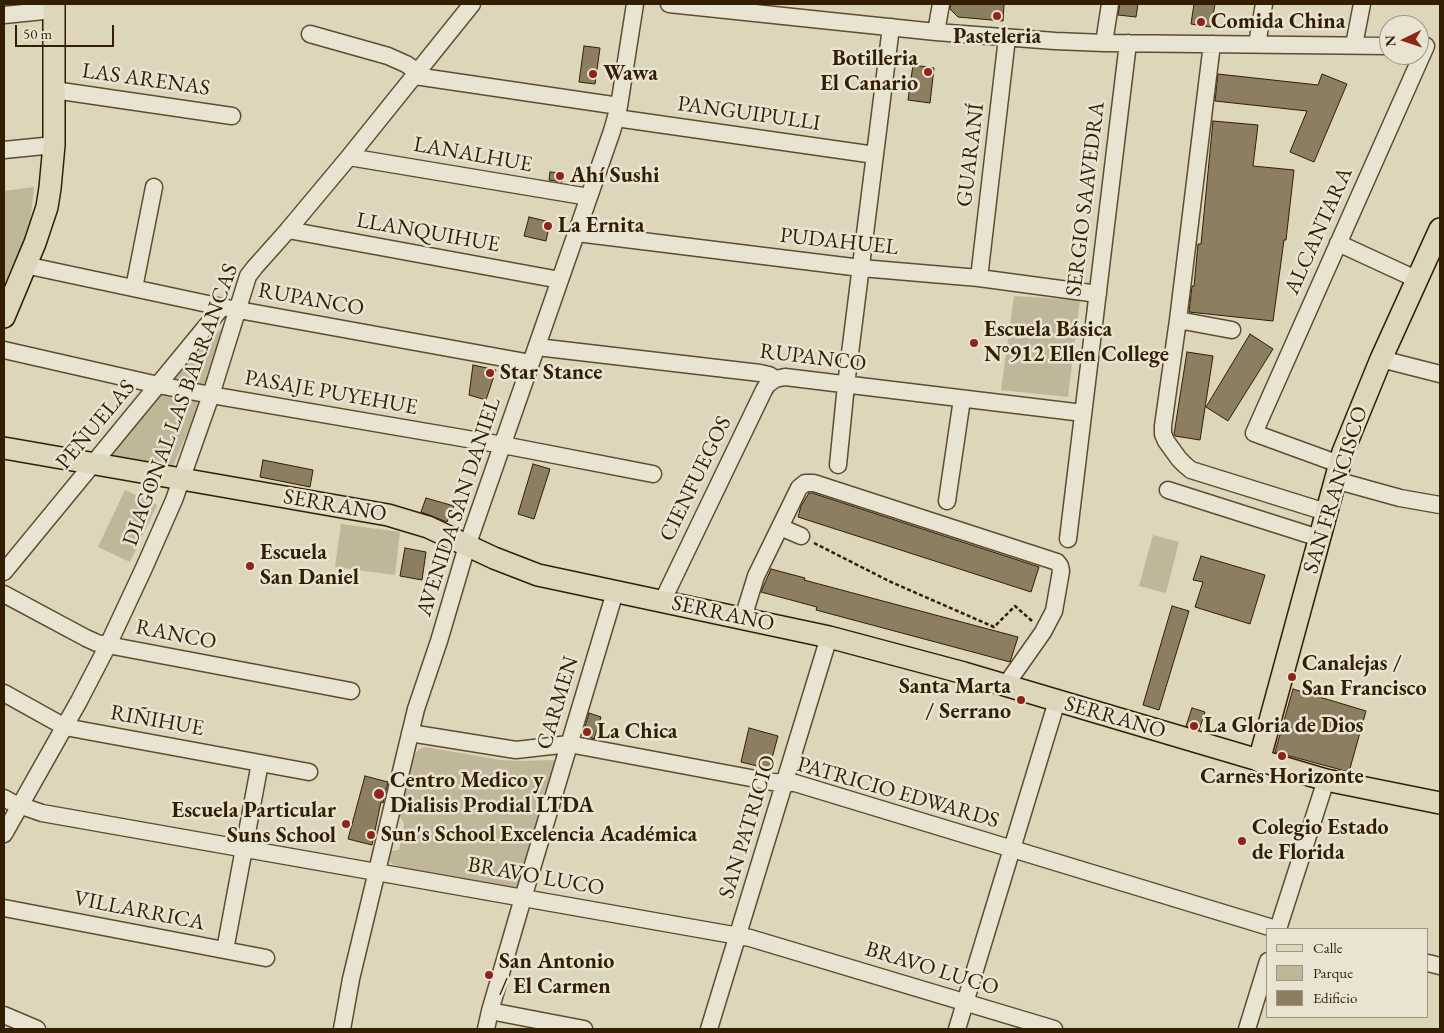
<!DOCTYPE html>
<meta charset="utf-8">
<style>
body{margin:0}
#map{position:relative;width:1444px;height:1033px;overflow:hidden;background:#ddd6ba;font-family:"EB Garamond",serif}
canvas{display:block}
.frame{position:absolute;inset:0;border:5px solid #341e01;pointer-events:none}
.legend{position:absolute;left:1266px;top:928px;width:162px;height:90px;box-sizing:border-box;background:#e9e4d2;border:1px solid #a1957e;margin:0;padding:6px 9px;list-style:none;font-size:15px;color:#341e01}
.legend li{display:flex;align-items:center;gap:10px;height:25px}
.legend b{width:25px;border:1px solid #a1957e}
.north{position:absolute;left:1379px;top:15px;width:50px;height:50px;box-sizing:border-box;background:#e9e4d2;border:1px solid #a1957e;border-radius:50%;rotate:266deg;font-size:14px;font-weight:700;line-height:20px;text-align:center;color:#341e01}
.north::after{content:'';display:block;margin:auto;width:18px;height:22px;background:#8f2418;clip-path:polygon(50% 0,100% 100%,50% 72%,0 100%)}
.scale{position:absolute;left:15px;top:25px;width:99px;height:22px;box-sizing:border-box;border:2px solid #341e01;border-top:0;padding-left:6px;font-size:15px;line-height:18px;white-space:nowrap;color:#341e01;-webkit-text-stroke:4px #e9e4d2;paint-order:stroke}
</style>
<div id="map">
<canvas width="1444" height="1033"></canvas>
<div class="frame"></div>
<ul class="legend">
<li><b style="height:6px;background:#ddd6ba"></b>Calle</li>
<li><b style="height:14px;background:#c0b79b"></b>Parque</li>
<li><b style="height:14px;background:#8c7e61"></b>Edificio</li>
</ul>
<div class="north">N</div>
<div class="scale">50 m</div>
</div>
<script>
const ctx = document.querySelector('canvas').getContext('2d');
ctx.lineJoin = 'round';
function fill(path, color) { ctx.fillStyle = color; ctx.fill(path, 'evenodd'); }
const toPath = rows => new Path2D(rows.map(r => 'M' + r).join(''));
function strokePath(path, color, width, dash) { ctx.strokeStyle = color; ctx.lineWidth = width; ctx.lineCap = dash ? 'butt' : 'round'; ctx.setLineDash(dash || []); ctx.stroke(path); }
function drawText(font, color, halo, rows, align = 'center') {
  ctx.font = font + ' "EB Garamond",serif'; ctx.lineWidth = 5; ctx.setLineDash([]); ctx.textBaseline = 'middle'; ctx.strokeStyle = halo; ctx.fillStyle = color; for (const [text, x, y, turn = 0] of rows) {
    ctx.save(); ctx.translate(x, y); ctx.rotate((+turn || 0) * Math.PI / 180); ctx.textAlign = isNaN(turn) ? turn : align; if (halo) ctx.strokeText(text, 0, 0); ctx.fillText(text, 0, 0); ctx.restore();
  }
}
fill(toPath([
 [34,187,30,226,4,286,4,191],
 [1014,296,1080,300,1068,397,1001,390],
 [231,319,205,389,169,381],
 [161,392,201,400,172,468,107,458],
 [125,490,157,505,130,562,98,547],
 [341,524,400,532,395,575,335,567],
 [1153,535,1179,542,1166,593,1139,586],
 [425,747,501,760,520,761,554,760,557,762,520,891,401,867,394,865,391,863,389,859,390,851,399,850,404,824,399,814,411,765,414,755,419,749]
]), '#c0b79b');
const building = toPath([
 [951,4,1004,4,1003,21,958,17,950,9,951,4],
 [1120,4,1138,4,1136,17,1118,15,1120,4],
 [1194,4,1215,4,1211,27,1191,24,1194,4],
 [584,46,600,48,595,84,579,82,584,46],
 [913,65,934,68,930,103,908,100,913,65],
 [1218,74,1318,85,1322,74,1347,84,1314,162,1290,152,1307,111,1215,101,1218,74],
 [1213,121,1258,125,1253,166,1294,170,1286,240,1284,240,1273,321,1189,312,1192,286,1194,286,1198,244,1201,244,1213,121],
 [550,172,563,173,562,182,549,180,550,172],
 [529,217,550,222,546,241,524,236,529,217],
 [1250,334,1273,349,1228,421,1206,407,1250,334],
 [1187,352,1213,356,1200,440,1175,436,1174,434,1187,352],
 [473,365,496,370,486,400,469,395,473,365],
 [263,460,313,470,310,487,260,477,263,460],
 [533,464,550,469,534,519,518,514,533,464],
 [809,493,812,493,1039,567,1031,592,798,517,801,506,809,493],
 [426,498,454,506,447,522,421,512,426,498],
 [405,548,426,552,422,580,400,576,405,548],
 [1201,556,1265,575,1250,624,1195,607,1203,582,1193,580,1201,556],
 [771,569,805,578,804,580,1018,637,1011,659,1010,662,816,610,817,607,761,592,771,569],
 [1172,606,1189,611,1159,710,1143,705,1172,606],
 [1293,689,1366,711,1349,772,1275,752,1293,689],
 [1192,708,1205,712,1199,730,1186,726,1192,708],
 [589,713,601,717,594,739,591,738,584,731,589,713],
 [749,728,778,736,769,769,741,762,749,728],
 [365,776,388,782,383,803,381,802,372,845,348,839,365,776]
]);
fill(building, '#8c7e61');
strokePath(building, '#341e01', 1);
const minor = toPath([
 [669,4,936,32,1055,41,1104,43,1389,46],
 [4,15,54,10],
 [936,32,941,4],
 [310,34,388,56,406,64,418,72],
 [1104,43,1110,4],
 [1212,44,1178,320,1163,426,1163,434,1166,441,1179,459,1185,465,1191,470,1326,512],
 [1257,44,1264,4],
 [1354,45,1362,4],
 [415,76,619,106],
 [54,90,232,116],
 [616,118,875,155],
 [4,150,54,145],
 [349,157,589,197],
 [288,230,560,280],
 [577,233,861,268,979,278,1098,294],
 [1338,243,1418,280],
 [25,265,222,307,531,363],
 [979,278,1007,38],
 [134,288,154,187],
 [1178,320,1232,330],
 [537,347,760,373,769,375,775,379],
 [4,350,158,385,211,395,503,445,653,474],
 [1381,359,1440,374],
 [1339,464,1254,433,1426,46],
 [838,465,846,385,891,27],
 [1335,480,1400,498,1440,505],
 [1168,490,1319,538],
 [947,501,962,399],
 [780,527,801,536],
 [1068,539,1128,43],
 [4,572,222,307],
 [4,594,86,638,97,643,351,691],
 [662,602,764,390,767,385,775,379,785,377,1083,413],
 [743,618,756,576,799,488,805,483,814,483,1057,562,1060,566,1061,571,1054,611,1043,632,1005,686],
 [4,693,65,727,309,772],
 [410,733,516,750,569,744,772,782,795,783,1276,929],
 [4,798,13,803,42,813,750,938,1054,1029],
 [4,834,79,701,108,645,144,568,174,500,211,395,248,276,255,267,288,230,349,157,472,4],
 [4,908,266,958],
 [1278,929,1326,780],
 [225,950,260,763],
 [1428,963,1440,966],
 [490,1011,584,1029],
 [4,1015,37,1029],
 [342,1029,351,979,416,709,439,641,467,546,612,131,619,106,635,4],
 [486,1029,490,1011,523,898,615,592],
 [709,1029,829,637],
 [957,1029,1057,701],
 [1247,1029,1268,961]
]);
const major = toPath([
 [4,317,35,243,47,207,50,188,54,145,54,4],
 [4,448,388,515,428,527,494,558,538,575,829,637,964,673,1326,780,1440,803],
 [1259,761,1343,452,1381,359,1440,229]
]);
strokePath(minor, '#5e4c2f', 19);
strokePath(major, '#341e01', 24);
strokePath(toPath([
 [814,543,891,582,994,627,1015,606,1032,621]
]), '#341e01', 2.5, [4, 2.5]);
strokePath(minor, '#e9e4d2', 16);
strokePath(major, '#ddd6ba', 21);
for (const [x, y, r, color] of [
 [997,16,5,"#8f2418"],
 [1201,22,5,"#8f2418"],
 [928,72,5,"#8f2418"],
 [593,74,5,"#8f2418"],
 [560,176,5,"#8f2418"],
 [548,226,5,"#8f2418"],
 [974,343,5,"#8f2418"],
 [490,373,5,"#8f2418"],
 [250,566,5,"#8f2418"],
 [1292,677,5,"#8f2418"],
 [1021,700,5,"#8f2418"],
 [1194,726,5,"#8f2418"],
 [587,732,5,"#8f2418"],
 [1282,756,5,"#8f2418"],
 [379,794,6,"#8f2418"],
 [346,824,5,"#8f2418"],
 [371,835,5,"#8f2418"],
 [1242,841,5,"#8f2418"],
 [489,975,5,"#8f2418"]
]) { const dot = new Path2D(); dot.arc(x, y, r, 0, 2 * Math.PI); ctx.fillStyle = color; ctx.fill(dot); strokePath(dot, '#e9e4d2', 2); }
drawText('bold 22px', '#341e01', '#e9e4d2', [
 ["Comida China",1211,22],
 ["Pasteleria",997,37,"center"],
 ["Botilleria",918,59,"right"],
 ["El Canario",918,84,"right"],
 ["Wawa",603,74],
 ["Ahí Sushi",570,176],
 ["La Ernita",558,226],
 ["Escuela Básica",984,330],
 ["N°912 Ellen College",984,355],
 ["Star Stance",500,373],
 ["Escuela",260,553],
 ["San Daniel",260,578],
 ["Canalejas /",1302,664],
 ["San Francisco",1302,689],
 ["Santa Marta",1011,687,"right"],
 ["/ Serrano",1011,712,"right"],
 ["La Gloria de Dios",1204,726],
 ["La Chica",597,732],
 ["Carnes Horizonte",1282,777,"center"],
 ["Centro Medico y",390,781],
 ["Dialisis Prodial LTDA",390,806],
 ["Escuela Particular",336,811,"right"],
 ["Suns School",336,836,"right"],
 ["Colegio Estado",1252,828],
 ["de Florida",1252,853],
 ["Sun's School Excelencia Académica",381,835],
 ["San Antonio",499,962],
 ["/ El Carmen",499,987]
], 'left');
drawText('22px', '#341e01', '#e9e4d2', [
 ["LAS ARENAS",146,80,8],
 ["PANGUIPULLI",749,114,8],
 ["LANALHUE",473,155,10],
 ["GUARANÍ",971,155,-83],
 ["SERGIO SAAVEDRA",1086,199,-83],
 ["ALCANTARA",1319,231,-66],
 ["LLANQUIHUE",428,233,10],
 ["PUDAHUEL",839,242,6],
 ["RUPANCO",311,300,10],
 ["RUPANCO",813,358,7],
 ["PASAJE PUYEHUE",331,393,10],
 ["DIAGONAL LAS BARRANCAS",181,405,-70],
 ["PEÑUELAS",96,425,-50],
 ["CIENFUEGOS",696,479,-64],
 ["SAN FRANCISCO",1336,490,-73],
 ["SERRANO",335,506,10],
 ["AVENIDA SAN DANIEL",459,507,-72],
 ["SERRANO",723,614,12],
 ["RANCO",176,635,11],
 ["CARMEN",558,703,-73],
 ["SERRANO",1115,718,16],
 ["RIÑIHUE",157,721,10],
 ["PATRICIO EDWARDS",898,793,16],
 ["SAN PATRICIO",748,827,-73],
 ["BRAVO LUCO",536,877,10],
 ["VILLARRICA",139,911,11],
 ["BRAVO LUCO",932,969,17]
]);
</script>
